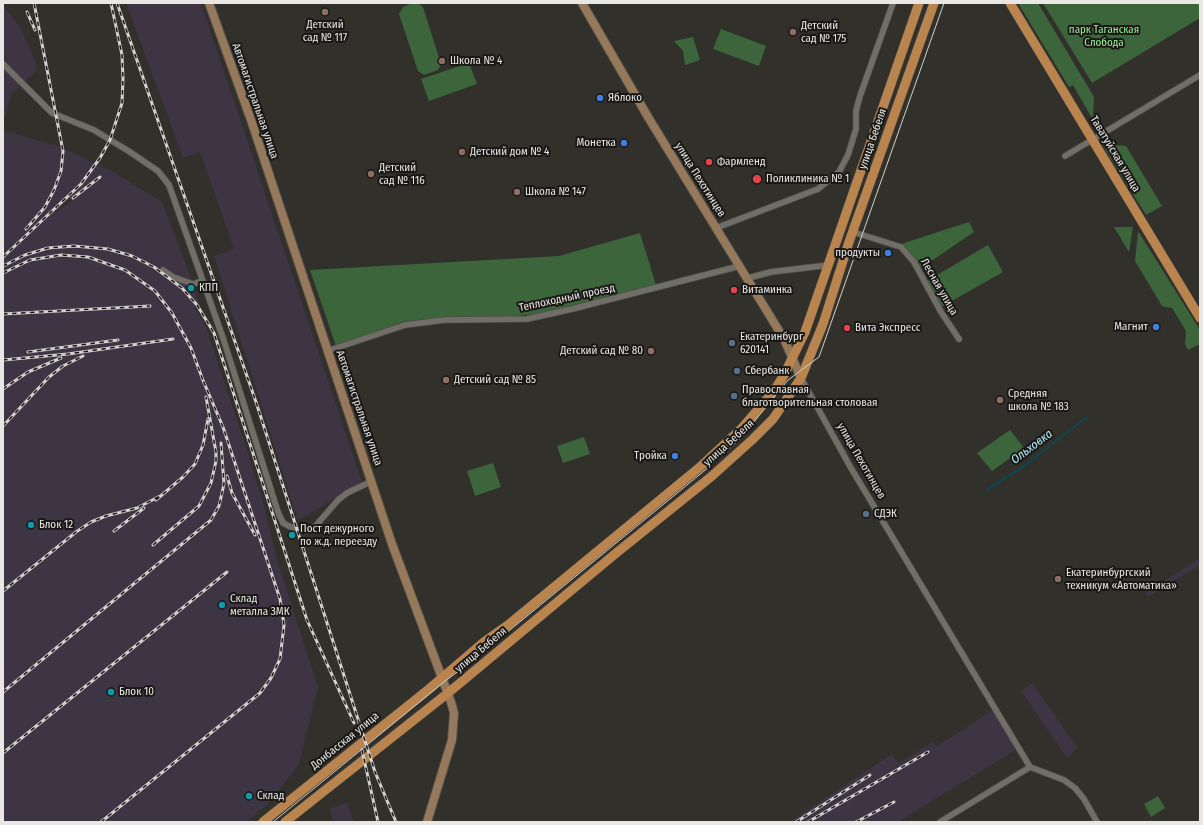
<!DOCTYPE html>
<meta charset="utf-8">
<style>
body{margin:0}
#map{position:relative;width:1203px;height:825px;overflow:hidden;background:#32302a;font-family:"Fira Sans Condensed",sans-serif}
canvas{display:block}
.frame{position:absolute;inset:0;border:4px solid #e8e7e3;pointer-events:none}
</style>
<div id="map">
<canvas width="1203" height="825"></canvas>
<div class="frame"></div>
</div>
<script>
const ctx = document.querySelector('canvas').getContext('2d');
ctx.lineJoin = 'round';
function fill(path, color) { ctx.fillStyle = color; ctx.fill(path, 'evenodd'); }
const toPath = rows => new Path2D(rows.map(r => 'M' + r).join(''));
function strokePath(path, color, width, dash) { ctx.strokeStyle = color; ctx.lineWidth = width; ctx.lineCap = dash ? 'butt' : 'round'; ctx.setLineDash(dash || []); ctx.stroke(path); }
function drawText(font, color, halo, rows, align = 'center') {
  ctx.font = font + ' "Fira Sans Condensed",sans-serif'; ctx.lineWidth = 4; ctx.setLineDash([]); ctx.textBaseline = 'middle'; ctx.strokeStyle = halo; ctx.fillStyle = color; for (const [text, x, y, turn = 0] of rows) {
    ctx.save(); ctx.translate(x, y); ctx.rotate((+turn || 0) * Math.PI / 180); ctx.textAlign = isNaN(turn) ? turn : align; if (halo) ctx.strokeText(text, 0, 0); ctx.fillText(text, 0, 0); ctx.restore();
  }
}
fill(toPath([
 [126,3,201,3,362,482,298,521,214,256,234,249,200,152,183,158],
 [3,5,22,30,38,69,11,94,3,124],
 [3,130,63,148,112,171,162,202,189,272,199,303,194,307,206,327,247,450,264,506,277,559,318,687,299,764,269,803,246,822,3,822],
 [103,177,53,215,67,201],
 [1200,558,1200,565,1148,597,1145,593],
 [1032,683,1078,748,1067,758,1021,691],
 [993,710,1017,749,898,822,789,822,892,754,898,764,933,742,936,747],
 [347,802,354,822,333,822,330,809]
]), '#3d3444');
fill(toPath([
 [412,3,418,3,423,7,441,64,438,70,424,75,418,71,399,14,403,7],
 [1018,3,1038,3,1094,97,1093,120,1073,85,1069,87],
 [1043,3,1200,3,1200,18,1092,83],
 [721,29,766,46,759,66,713,49],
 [693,37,700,60,685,65,683,51,674,41],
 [469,63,477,84,429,101,421,79],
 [1112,145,1126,146,1162,206,1146,215,1105,149],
 [969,222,974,232,918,270,901,244],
 [1114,227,1133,227,1129,252],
 [1138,231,1200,330,1200,344,1188,350,1185,344,1186,331,1172,308,1162,306,1135,261],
 [640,233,656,285,544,313,507,317,426,319,403,322,336,346,310,270,559,256],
 [988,245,1003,272,941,307,925,282],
 [1010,430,1024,448,992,471,977,453],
 [584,437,590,454,563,463,557,446],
 [493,463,501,487,475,496,467,471],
 [1158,796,1165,808,1151,817,1144,804]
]), '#3c653b');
strokePath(toPath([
 [987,490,1025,465,1087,417]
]), '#004e5d', 1.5);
const minor = toPath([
 [3,64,52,113,94,130,130,152,158,171,169,185,223,338,278,512,283,523,297,530,305,531,313,529,338,500,347,493,372,481],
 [1065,156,1200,75],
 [716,228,818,189,839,172,848,155,856,129,856,111,860,96,893,3],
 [853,232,901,247,914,262,941,312,959,339],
 [163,270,173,277,193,284,202,281],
 [748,278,771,272,829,265],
 [327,351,405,325,444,320,527,319,572,309,740,266],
 [801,378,851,468,1030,767,1064,780,1075,788,1084,799,1097,822],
 [940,822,1030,767]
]);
const secondary = toPath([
 [209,3,251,120,392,544,451,702,454,713,452,740,427,822],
 [582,3,648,117,784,339,801,378]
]);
const primary = toPath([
 [1010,3,1200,318],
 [263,822,429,689,484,642,508,625,700,467,742,428,774,391,784,375,805,332,919,3],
 [285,822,448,693,615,554,712,476,753,439,773,419,801,378,823,324,849,242,934,3]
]);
strokePath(minor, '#504e49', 7);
strokePath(secondary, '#504e49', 10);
strokePath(primary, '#504e49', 10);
strokePath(minor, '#706e67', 5.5);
strokePath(secondary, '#95795a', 8);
strokePath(primary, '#ba844e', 9);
strokePath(toPath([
 [273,822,444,682,477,657,704,471,740,439,788,380,819,357,944,3]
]), '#d2d1cd', 1);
const rail = toPath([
 [117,3,256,402,375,772,396,822],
 [27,12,35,30],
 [73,198,100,177],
 [26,229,45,207,54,190,61,171,63,151,34,3],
 [3,257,81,184,100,158,110,140,122,103,123,79,122,55,111,3],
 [3,266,25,255,48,248,74,246,108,249,132,256,154,267,182,288,197,305,214,333,307,620,354,723],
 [3,273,30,260,61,255,88,257,125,270,155,291,172,313,191,348,204,383],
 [3,314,150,306],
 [28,352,118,340],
 [3,360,68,354,173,339],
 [3,389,28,372,61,358],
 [3,426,49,377,63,366,83,356],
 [227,476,232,493,255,535],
 [156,500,183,477,195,464,203,445,208,419],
 [114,531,144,508],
 [153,545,199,506,211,483,216,461,216,452,206,397],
 [3,591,76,532,91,522,106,516,137,508,160,496],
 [3,692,211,520,219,506,224,484,221,443],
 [362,750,378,822],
 [3,753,227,572],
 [101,822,260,693,271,678,280,659,284,625,280,599,223,427,202,378],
 [796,822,870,775],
 [808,822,928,752],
 [856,822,894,802]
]);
strokePath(rail, '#d2d1cd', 3);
strokePath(rail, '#191816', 1.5, [4.5]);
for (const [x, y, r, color] of [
 [325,12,4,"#8d6e63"],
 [793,32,4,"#8d6e63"],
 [442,61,4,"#8d6e63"],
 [600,98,4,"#3f7fe0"],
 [624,143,4,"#3f7fe0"],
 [462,152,4,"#8d6e63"],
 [709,162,4,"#e0444e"],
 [371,174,4,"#8d6e63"],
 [757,179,5,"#e0444e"],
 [517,192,4,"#8d6e63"],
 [888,253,4,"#3f7fe0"],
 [191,288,4,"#0f9aa8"],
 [734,290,4,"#e0444e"],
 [1156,327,4,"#3f7fe0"],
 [847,328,4,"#e0444e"],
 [732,343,4,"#5c6f8a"],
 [651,351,4,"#8d6e63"],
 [737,371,4,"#5c6f8a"],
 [446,380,4,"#8d6e63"],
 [734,396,4,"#5c6f8a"],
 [1000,400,4,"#8d6e63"],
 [675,456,4,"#3f7fe0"],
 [866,514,4,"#5c6f8a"],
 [31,525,4,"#0f9aa8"],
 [292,535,4,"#0f9aa8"],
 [1058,579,4,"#8d6e63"],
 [222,605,4,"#0f9aa8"],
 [111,692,4,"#0f9aa8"],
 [249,796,4,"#0f9aa8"]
]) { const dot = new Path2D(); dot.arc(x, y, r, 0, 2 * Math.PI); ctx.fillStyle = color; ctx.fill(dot); strokePath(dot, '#191816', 1.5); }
drawText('11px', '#e8e7e3', '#191816', [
 ["Детский",325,25,"center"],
 ["сад № 117",325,38,"center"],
 ["Детский",801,26],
 ["сад № 175",801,39],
 ["Школа № 4",450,61],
 ["Яблоко",608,98],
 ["Монетка",616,143,"right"],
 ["Детский дом № 4",470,152],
 ["Фармленд",717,162],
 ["Детский",379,168],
 ["сад № 116",379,181],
 ["Поликлиника № 1",766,179],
 ["Школа № 147",525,192],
 ["продукты",880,253,"right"],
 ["КПП",199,288],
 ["Витаминка",742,290],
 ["Магнит",1148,327,"right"],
 ["Вита Экспресс",855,328],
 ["Екатеринбург",740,337],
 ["620141",740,350],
 ["Детский сад № 80",643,351,"right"],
 ["Сбербанк",745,371],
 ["Детский сад № 85",454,380],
 ["Православная",742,390],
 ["благотворительная столовая",742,403],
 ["Средняя",1008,394],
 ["школа № 183",1008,407],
 ["Тройка",667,456,"right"],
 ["СДЭК",874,514],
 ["Блок 12",39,525],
 ["Пост дежурного",300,529],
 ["по ж.д. переезду",300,542],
 ["Екатеринбургский",1066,573],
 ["техникум «Автоматика»",1066,586],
 ["Склад",230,599],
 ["металла ЗМК",230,612],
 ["Блок 10",119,692],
 ["Склад",257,796]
], 'left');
drawText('11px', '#9af096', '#191816', [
 ["парк Таганская",1104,30],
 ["Слобода",1104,43]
]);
drawText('11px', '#e8e7e3', '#191816', [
 ["Автомагистральная улица",255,101,71],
 ["улица Бебеля",873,139,-71],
 ["Таватуйская улица",1115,154,59],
 ["улица Пехотинцев",700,180,58],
 ["Лесная улица",939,287,60],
 ["Теплоходный проезд",567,298,-12],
 ["Автомагистральная улица",359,408,71],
 ["улица Бебеля",729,443,-42],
 ["улица Пехотинцев",861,461,60],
 ["улица Бебеля",481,650,-40],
 ["Донбасская улица",345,741,-39]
]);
drawText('italic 12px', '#b5ecfb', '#191816', [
 ["Ольховка",1032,447,-37]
]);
</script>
